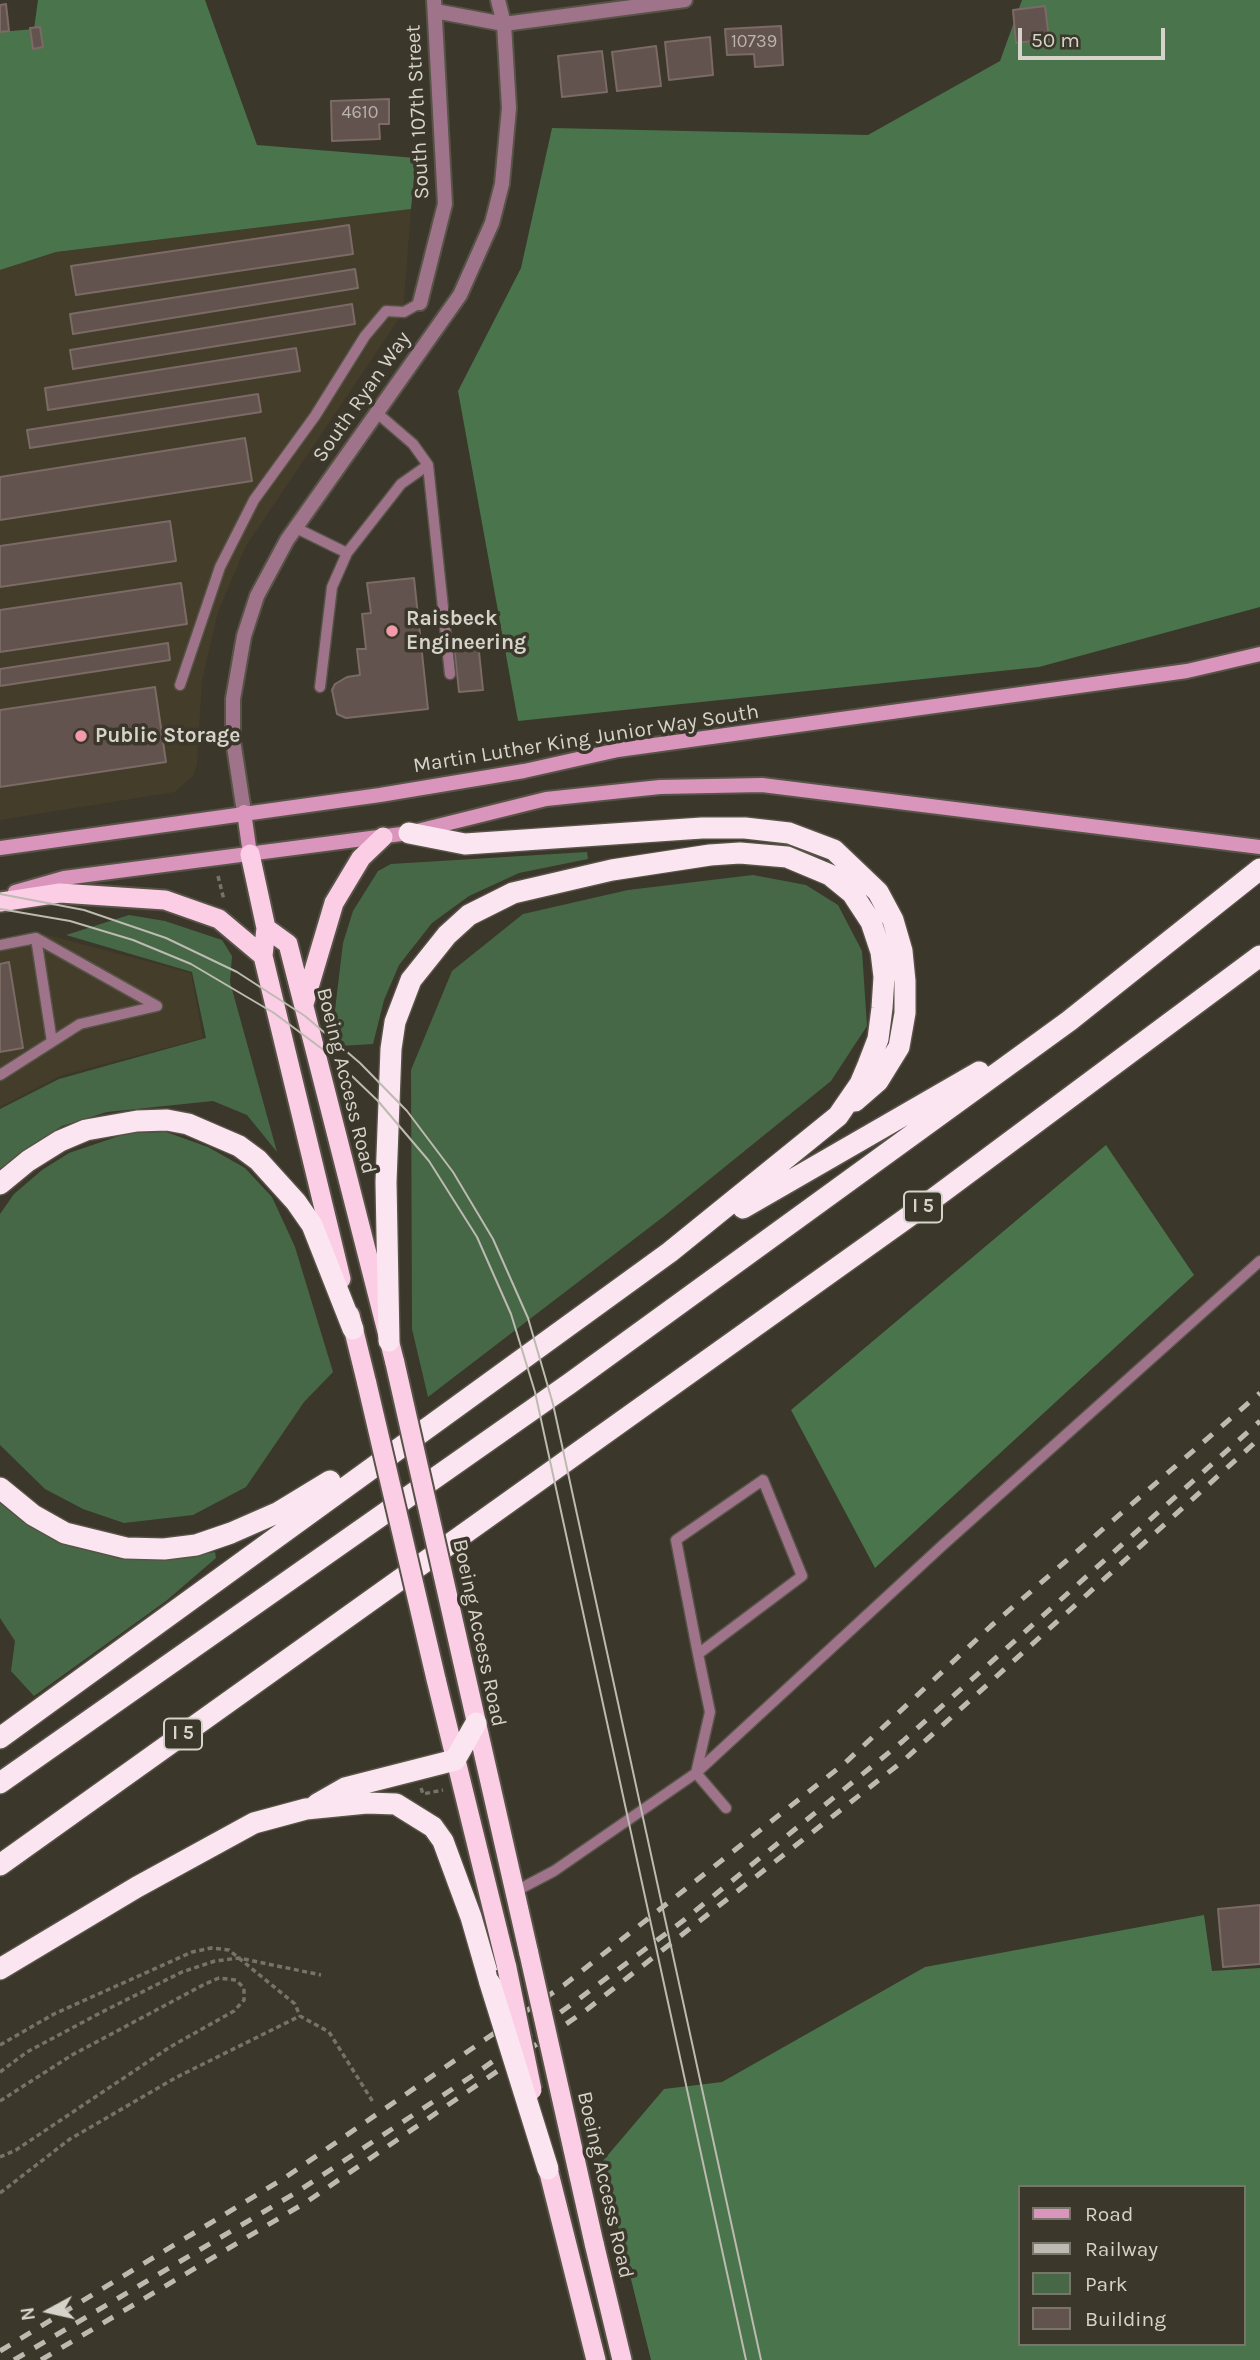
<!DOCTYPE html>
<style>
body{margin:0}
#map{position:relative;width:1260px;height:2360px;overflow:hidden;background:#3b372a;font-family:Karla,sans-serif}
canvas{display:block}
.legend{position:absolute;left:1018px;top:2185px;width:228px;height:161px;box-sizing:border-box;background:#3b372a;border:2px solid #79756a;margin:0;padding:9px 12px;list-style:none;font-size:21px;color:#d6d3cb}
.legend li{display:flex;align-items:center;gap:14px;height:35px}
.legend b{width:35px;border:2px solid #79756a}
.north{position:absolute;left:14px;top:2276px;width:70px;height:70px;-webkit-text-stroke:5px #3b372a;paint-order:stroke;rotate:262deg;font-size:19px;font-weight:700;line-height:28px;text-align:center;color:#d6d3cb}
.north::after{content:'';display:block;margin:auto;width:24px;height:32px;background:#d6d3cb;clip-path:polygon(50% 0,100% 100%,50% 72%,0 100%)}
.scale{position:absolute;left:1018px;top:28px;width:147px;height:32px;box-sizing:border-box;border:4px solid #d6d3cb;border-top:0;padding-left:9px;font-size:21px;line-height:24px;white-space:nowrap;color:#d6d3cb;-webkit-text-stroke:5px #3b372a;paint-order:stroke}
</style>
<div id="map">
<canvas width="1260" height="2360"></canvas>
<ul class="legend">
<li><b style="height:9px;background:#d995bb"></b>Road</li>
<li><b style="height:9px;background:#bdbab1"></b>Railway</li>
<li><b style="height:19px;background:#476847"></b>Park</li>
<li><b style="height:19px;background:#63534e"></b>Building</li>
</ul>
<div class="north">N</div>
<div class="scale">50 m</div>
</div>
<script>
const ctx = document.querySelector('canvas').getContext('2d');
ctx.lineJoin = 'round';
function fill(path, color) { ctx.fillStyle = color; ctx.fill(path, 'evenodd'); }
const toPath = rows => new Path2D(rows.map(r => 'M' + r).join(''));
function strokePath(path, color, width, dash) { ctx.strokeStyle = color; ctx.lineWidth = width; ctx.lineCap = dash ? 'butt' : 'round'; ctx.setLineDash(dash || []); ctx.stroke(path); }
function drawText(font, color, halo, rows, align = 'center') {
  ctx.font = font + ' Karla,sans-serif'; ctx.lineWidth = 7; ctx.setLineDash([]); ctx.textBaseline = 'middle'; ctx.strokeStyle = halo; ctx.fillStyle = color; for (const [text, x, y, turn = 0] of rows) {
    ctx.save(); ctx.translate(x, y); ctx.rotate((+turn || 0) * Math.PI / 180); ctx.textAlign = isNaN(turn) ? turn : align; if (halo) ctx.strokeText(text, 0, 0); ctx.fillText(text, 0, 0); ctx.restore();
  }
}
fill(toPath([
 [411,209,403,313,246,546,218,612,202,681,197,765,193,776,175,792,0,820,0,270,56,252],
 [44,934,191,973,203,1038,60,1076,0,1107,0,942]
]), '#433d29');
fill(toPath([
 [587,852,588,859,519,873,469,896,432,923,399,965,384,1000,373,1044,340,1046,335,1010,343,943,353,911,378,871,391,864],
 [753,875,806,885,838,905,862,951,867,1026,831,1081,663,1217,428,1397,412,1329,411,1070,452,971,523,914,628,890],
 [129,915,165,921,222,940,232,956,230,982,277,1152,247,1115,213,1101,107,1112,62,1126,18,1154,0,1172,0,1109,59,1079,206,1038,192,972,66,935],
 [166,1132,208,1147,245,1168,272,1197,295,1247,333,1372,304,1402,246,1487,193,1515,124,1523,83,1509,45,1489,0,1445,0,1214,14,1194,42,1170,69,1153,128,1133],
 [0,1498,151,1557,182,1558,215,1552,216,1558,166,1601,34,1696,11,1671,15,1641,0,1618]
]), '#476847');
fill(toPath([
 [38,0,205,0,257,145,416,158,411,209,56,252,0,270,0,32,34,29],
 [1022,0,1260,0,1260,607,1039,667,518,721,458,391,521,268,552,128,868,135,1000,61],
 [1106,1145,1194,1275,875,1568,791,1410],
 [1204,1915,1212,1971,1260,1968,1260,2360,651,2360,602,2162,664,2089,722,2082,925,1967],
 [1020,2187,1244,2187,1244,2344,1020,2344]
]), '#4a744b');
const building = toPath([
 [6,4,9,31,0,32,0,5,6,4],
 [1045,6,1049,39,1016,43,1013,10,1045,6],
 [781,26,783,65,755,67,754,54,727,55,725,29,781,26],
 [40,27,43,47,33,49,30,28,40,27],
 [710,37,713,75,669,80,665,42,710,37],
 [656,46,661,86,617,91,612,52,656,46],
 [602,51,607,92,562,97,558,56,602,51],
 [389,99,389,124,379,124,380,139,332,141,331,101,389,99],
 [349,225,353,254,76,295,71,266,349,225],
 [355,269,358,288,73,334,70,314,355,269],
 [352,304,355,324,73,369,70,350,352,304],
 [296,348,300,371,48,410,45,388,296,348],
 [258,394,261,412,30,448,27,430,258,394],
 [245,438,252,481,0,520,0,477,245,438],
 [170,521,176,561,0,587,0,546,170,521],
 [414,578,428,709,346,718,337,714,332,690,335,684,347,677,360,675,357,649,366,649,362,614,371,613,367,583,414,578],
 [181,583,187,624,0,652,0,610,181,583],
 [478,642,483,690,459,692,454,645,478,642],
 [168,643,170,660,0,686,0,669,168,643],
 [155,687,166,762,0,787,0,710,155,687],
 [9,962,23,1048,0,1052,0,964,9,962],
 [1260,1905,1260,1964,1223,1967,1218,1909,1260,1905]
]);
fill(building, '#63534e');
strokePath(building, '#7b6a65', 2);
const service = toPath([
 [377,413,413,444,428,465,450,674],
 [296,528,347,553],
 [180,685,220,567,254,500,315,416,365,336,386,311,404,312,420,303],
 [320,687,332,587,347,553,401,484,428,465],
 [0,945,36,938],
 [0,1075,80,1024,157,1006,36,938,52,1042],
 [698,1654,802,1576,763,1480,676,1540,698,1654,710,1712,696,1773,726,1808],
 [514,1892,554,1871,696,1773,944,1544,1260,1261]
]);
const minor = toPath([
 [435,11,504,24,685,0],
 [420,303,445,204,434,0]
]);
const tertiary = toPath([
 [244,812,233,740,233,699,244,636,257,596,287,540,460,295,492,223,502,184,509,108,504,24,498,0]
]);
const secondary = toPath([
 [244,812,250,854],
 [0,848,380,795,524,771,618,750,1187,671,1260,654],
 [15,892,64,878,409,833,546,799,660,787,762,785,1260,847]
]);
const trunk = toPath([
 [250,854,266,928,263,956,341,1279],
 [0,902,60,893,165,900,219,919,263,956],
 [266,928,288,944,395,1363],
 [304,1004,334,903,361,858,383,837],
 [350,1315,367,1384],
 [462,1659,529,1954],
 [436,1679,507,1968],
 [548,2169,596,2360],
 [594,2243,622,2360]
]);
const motorway = toPath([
 [409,833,465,844,702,828,745,828,789,833,834,850,878,892,893,920,902,951,905,981,905,1013,899,1047,878,1081,855,1101],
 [0,1184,28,1161,60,1141,86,1130,137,1121,167,1120,188,1124,239,1146,258,1160,296,1202,312,1225,353,1329],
 [743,1208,979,1072],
 [0,1488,33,1515,65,1533,126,1548,164,1549,196,1545,231,1533,279,1512,330,1481],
 [0,1738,670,1252,838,1116,860,1084,868,1065,878,1039,882,1008,884,977,881,952,871,922,852,893,830,875,787,857,740,853,710,855,612,870,513,893,469,915,447,935,411,980,395,1022,391,1049,386,1182,389,1341],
 [0,1783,569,1384,1069,1021,1260,869],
 [317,1804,345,1788,455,1760,476,1723],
 [0,1865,925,1205,1260,956],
 [0,1969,137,1887,254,1823,306,1809,367,1803,396,1804,433,1827,443,1841,471,1917,490,1983]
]);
strokePath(service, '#575347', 13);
strokePath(minor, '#575347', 18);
strokePath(tertiary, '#575347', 18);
strokePath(secondary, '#575347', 18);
strokePath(trunk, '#575347', 23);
strokePath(motorway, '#575347', 24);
strokePath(toPath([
 [218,876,224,900],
 [421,1788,423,1794,443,1790],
 [0,2045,54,2014,192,1952,211,1948,229,1950,295,2004,300,2016,329,2032,373,2102],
 [0,2072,27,2052,102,2012,182,1972,215,1961,239,1958,321,1975],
 [0,2101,72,2055,205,1984,219,1978,236,1980,244,1988,244,2000,234,2011,170,2047,16,2150,0,2157],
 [0,2193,70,2139,177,2077,300,2016]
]), '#777368', 3.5, [5, 3.5]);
strokePath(service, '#9f748b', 10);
strokePath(minor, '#9f748b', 14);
strokePath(tertiary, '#9f748b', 14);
strokePath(secondary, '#d995bb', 14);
strokePath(trunk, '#fccee6', 19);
strokePath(motorway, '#fbe5f0', 21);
strokePath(toPath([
 [0,894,84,910,166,938,237,972,305,1016,360,1063,407,1111,453,1172,493,1239,528,1318,553,1404,761,2360],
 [0,909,70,921,133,940,191,964,274,1013,329,1054,378,1101,429,1161,477,1237,511,1314,535,1392,746,2360]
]), '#bdbab1', 2);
strokePath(toPath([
 [0,2351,286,2177,564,1985,845,1763,991,1626,1260,1393],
 [14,2360,297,2192,478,2072,572,2004,684,1920,903,1741,1260,1421],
 [41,2360,308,2201,585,2011,903,1761,1260,1438]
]), '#bdbab1', 5, [12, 12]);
const trunkBridge = toPath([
 [395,1363,462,1659],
 [367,1384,436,1679],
 [529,1954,594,2243],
 [507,1968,532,2090]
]);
const motorwayBridge = toPath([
 [490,1983,548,2169]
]);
strokePath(trunkBridge, '#575347', 23, []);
strokePath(motorwayBridge, '#575347', 24, []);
strokePath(trunkBridge, '#fccee6', 19);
strokePath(motorwayBridge, '#fbe5f0', 21);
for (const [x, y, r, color] of [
 [392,631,7,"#f39aab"],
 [81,736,7,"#f39aab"]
]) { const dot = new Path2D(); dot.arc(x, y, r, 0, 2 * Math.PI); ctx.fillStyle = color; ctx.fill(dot); strokePath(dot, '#3b372a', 2.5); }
drawText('18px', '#b9b3ac', null, [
 ["10739",754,42],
 ["4610",360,113]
]);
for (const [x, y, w] of [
 [923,1207,38],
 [183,1734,38]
]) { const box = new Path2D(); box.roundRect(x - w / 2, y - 15.5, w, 31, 5); ctx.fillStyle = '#3b372a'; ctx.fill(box); strokePath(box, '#d6d3cb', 2); }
drawText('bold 19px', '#d6d3cb', null, [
 ["I 5",923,1207],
 ["I 5",183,1734]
]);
drawText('21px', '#d6d3cb', '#3b372a', [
 ["South 107th Street",418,112,-93],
 ["South Ryan Way",362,397,-55],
 ["Martin Luther King Junior Way South",586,739,-9],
 ["Boeing Access Road",346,1081,76],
 ["Boeing Access Road",479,1633,78],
 ["Boeing Access Road",605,2185,77]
]);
drawText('bold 21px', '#d6d3cb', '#3b372a', [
 ["Raisbeck",406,619],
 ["Engineering",406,643],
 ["Public Storage",95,736]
], 'left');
</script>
